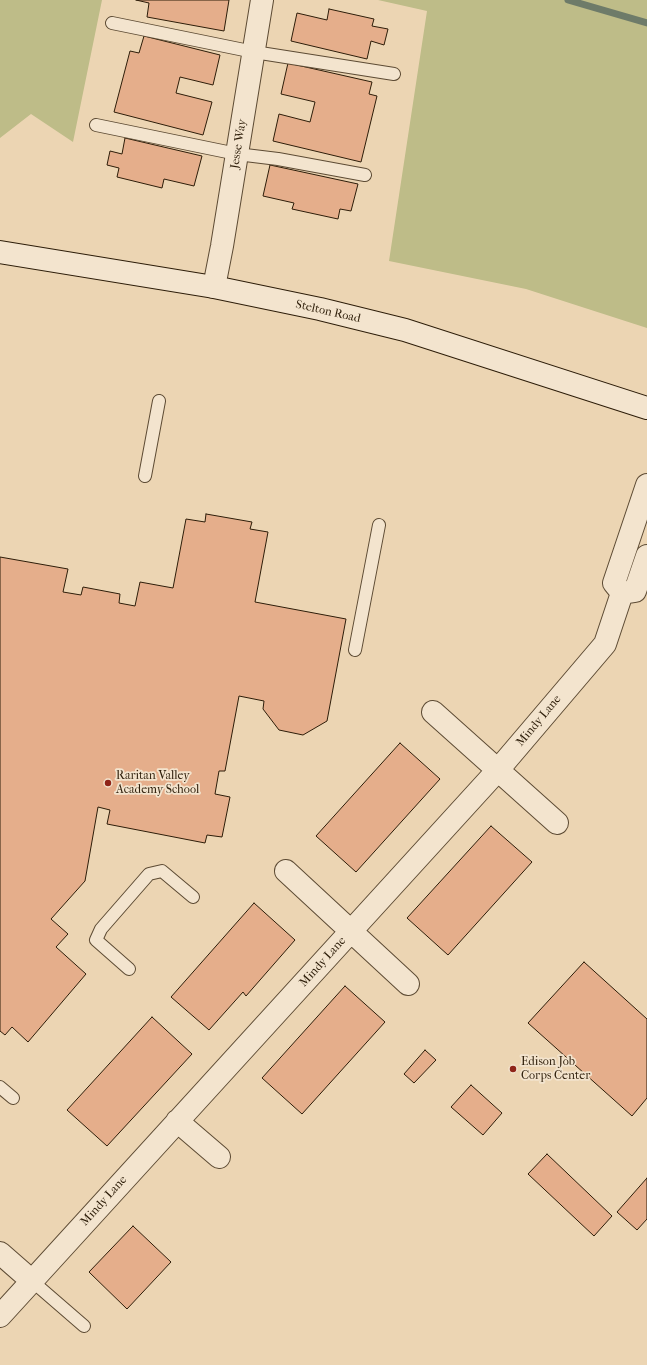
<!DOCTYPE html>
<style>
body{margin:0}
canvas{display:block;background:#ecd5b3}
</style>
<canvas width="647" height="1365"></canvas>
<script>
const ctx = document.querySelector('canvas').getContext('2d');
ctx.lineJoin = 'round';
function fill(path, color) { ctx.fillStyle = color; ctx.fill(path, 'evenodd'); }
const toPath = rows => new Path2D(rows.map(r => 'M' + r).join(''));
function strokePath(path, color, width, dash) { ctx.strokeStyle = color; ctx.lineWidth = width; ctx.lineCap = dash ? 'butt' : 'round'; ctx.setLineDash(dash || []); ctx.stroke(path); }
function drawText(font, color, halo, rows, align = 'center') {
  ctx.font = font + ' "IM FELL French Canon",serif'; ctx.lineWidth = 3.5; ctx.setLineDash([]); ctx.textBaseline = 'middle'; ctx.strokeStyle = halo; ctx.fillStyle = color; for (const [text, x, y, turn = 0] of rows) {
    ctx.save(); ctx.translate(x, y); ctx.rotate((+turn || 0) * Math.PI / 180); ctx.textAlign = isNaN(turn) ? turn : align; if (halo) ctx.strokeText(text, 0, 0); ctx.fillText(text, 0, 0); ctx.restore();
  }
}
fill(toPath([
 [0,0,102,0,73,142,31,114,0,138],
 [378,0,647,0,647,328,526,289,389,261,427,11]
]), '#bebc88');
strokePath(toPath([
 [568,0,647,23]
]), '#6e7b69', 7);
const building = toPath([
 [136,0,229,0,224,31,147,17,149,3,136,0],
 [329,9,374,19,372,26,388,29,384,45,371,41,367,59,291,41,297,13,327,20,329,9],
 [144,36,220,55,213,85,180,77,176,93,212,102,203,135,114,112,130,51,139,53,144,36],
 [288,63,372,82,369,94,377,96,361,162,273,141,279,114,310,122,315,102,281,94,288,63],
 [125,138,202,156,194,186,164,179,162,188,117,177,119,168,107,165,110,151,122,154,125,138],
 [270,165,358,184,351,211,340,209,338,219,292,209,294,203,263,196,270,165],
 [206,514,252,522,250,529,268,532,255,602,346,619,327,721,303,735,279,730,263,709,264,701,239,696,225,771,219,771,215,794,230,797,222,837,207,835,205,843,107,824,110,810,98,807,85,881,51,919,68,934,56,947,86,974,28,1042,12,1027,5,1035,0,1031,0,557,68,569,63,592,81,595,83,587,120,594,119,603,135,606,140,582,173,588,186,519,205,522,206,514],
 [400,743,440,779,356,872,316,836,400,743],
 [491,826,532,862,448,955,407,918,491,826],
 [254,903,295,940,246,996,243,992,209,1030,171,997,254,903],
 [584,962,647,1019,647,1098,632,1116,528,1023,584,962],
 [345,986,385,1022,302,1114,262,1078,345,986],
 [152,1017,192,1054,107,1146,67,1110,152,1017],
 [425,1050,436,1060,414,1083,404,1074,425,1050],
 [471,1085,502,1113,483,1135,451,1107,471,1085],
 [547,1154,612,1216,594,1236,528,1174,547,1154],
 [647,1178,647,1219,637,1230,617,1212,647,1178],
 [133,1226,171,1262,127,1309,89,1272,133,1226]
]);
fill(building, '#e5ae8b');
strokePath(building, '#2d1d09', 1);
const service = toPath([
 [112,23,254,52,394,74],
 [96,125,237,154,278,159,365,175],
 [145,476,159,401],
 [355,650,379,525],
 [129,969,96,940,101,929,149,874,162,871,193,897],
 [0,1087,13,1098],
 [32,1281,84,1326]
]);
const minor = toPath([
 [214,287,222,246,262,0],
 [622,593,614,583,647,485],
 [622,593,635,591,647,556],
 [433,712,557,823],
 [286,871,408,984],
 [177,1121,219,1157],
 [0,1253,32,1281],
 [0,1316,497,771,605,644,622,593]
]);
const secondary = toPath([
 [0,252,214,287,320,309,405,330,647,408]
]);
strokePath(service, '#5d4b34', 14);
strokePath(minor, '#5d4b34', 24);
strokePath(secondary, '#2d1d09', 24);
strokePath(service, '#f3e4ce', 12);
strokePath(minor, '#f3e4ce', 22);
strokePath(secondary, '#f3e4ce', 22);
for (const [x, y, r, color] of [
 [108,783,4,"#8f2418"],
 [513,1069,4,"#8f2418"]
]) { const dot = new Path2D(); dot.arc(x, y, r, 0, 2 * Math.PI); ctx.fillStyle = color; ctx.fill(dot); strokePath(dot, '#f3e4ce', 1.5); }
drawText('12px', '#2d1d09', '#f3e4ce', [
 ["Jesse Way",239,144,-81],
 ["Stelton Road",328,312,13],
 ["Mindy Lane",539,721,-50],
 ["Mindy Lane",323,962,-48],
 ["Mindy Lane",104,1201,-48]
]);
drawText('12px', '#2d1d09', '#f3e4ce', [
 ["Raritan Valley",116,776],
 ["Academy School",116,790],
 ["Edison Job",521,1062],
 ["Corps Center",521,1076]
], 'left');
</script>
